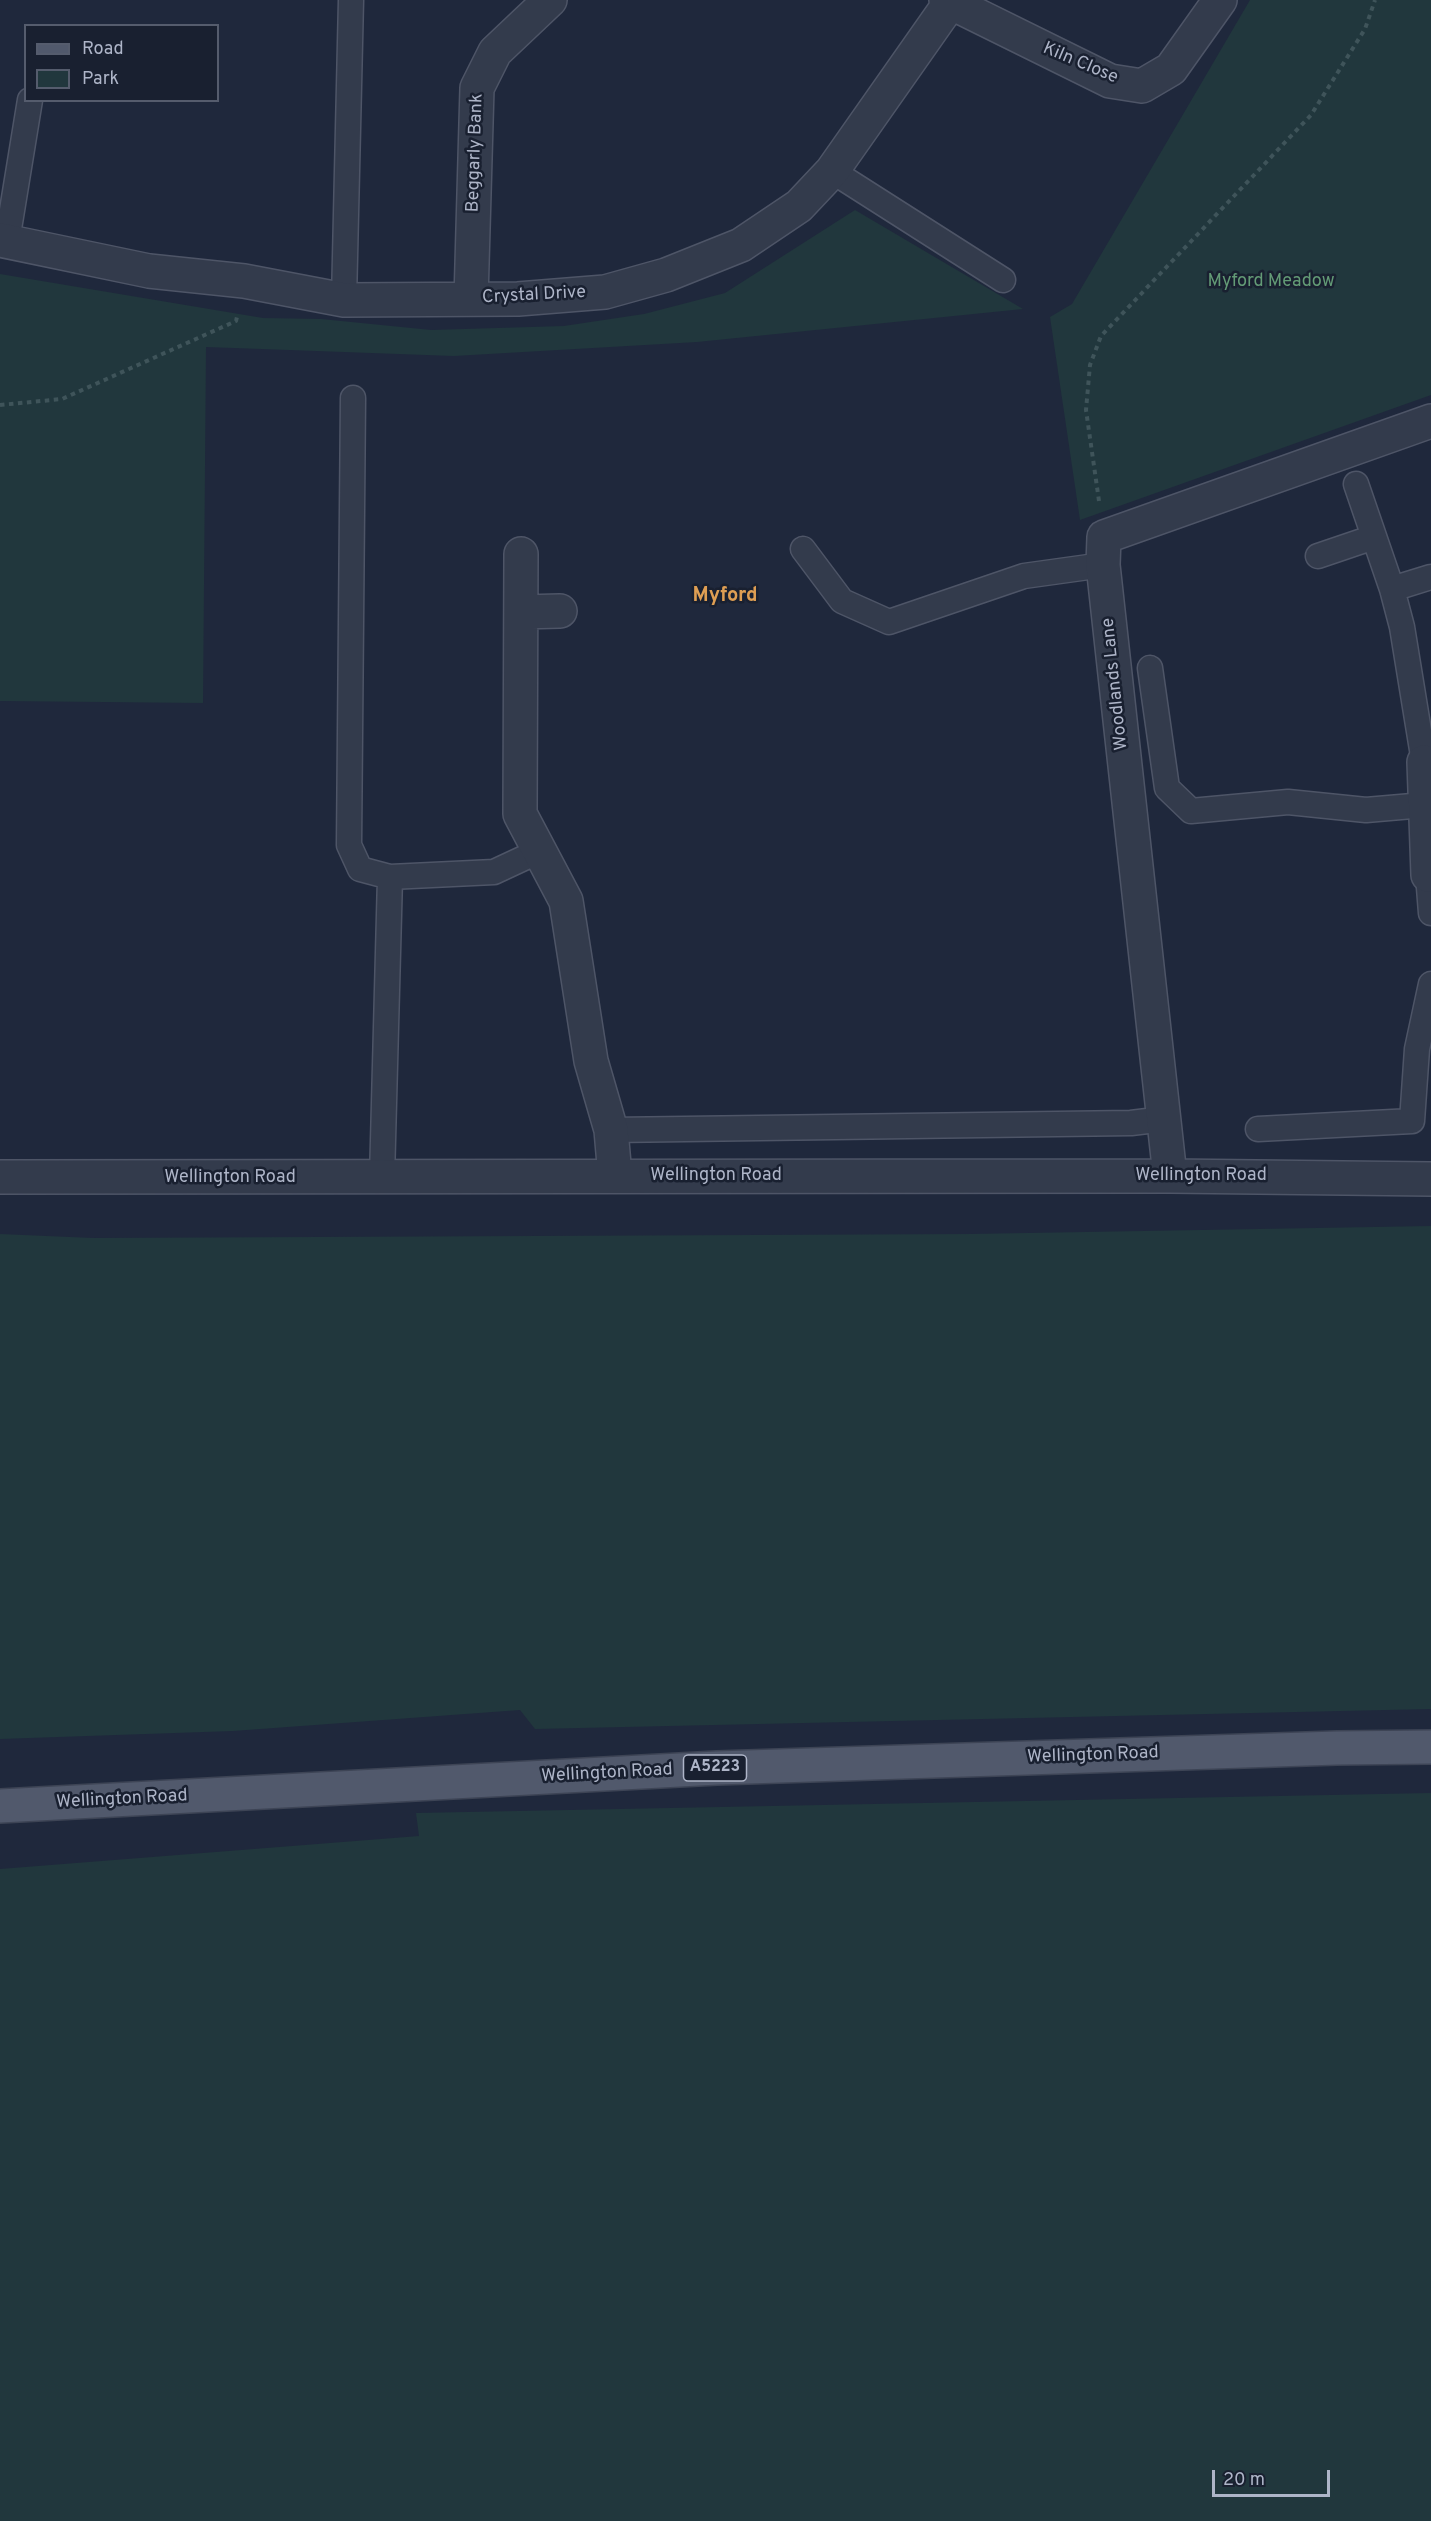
<!DOCTYPE html>
<style>
body{margin:0}
#map{position:relative;width:1431px;height:2521px;overflow:hidden;background:#1f283c;font-family:Overpass,sans-serif}
canvas{display:block}
.legend{position:absolute;left:24px;top:24px;width:195px;height:78px;box-sizing:border-box;background:#192030;border:2px solid #555c6d;margin:0;padding:8px 10px;list-style:none;font-size:18px;color:#aeb5c8}
.legend li{display:flex;align-items:center;gap:12px;height:30px}
.legend b{width:30px;border:2px solid #555c6d}
.scale{position:absolute;left:1212px;top:2470px;width:118px;height:27px;box-sizing:border-box;border:3px solid #aeb5c8;border-top:0;padding-left:8px;font-size:18px;line-height:21px;white-space:nowrap;color:#aeb5c8;-webkit-text-stroke:4px #192030;paint-order:stroke}
</style>
<div id="map">
<canvas width="1431" height="2521"></canvas>
<ul class="legend">
<li><b style="height:8px;background:#51596c"></b>Road</li>
<li><b style="height:16px;background:#21373d"></b>Park</li>
</ul>
<div class="scale">20 m</div>
</div>
<script>
const ctx = document.querySelector('canvas').getContext('2d');
ctx.lineJoin = 'round';
function fill(path, color) { ctx.fillStyle = color; ctx.fill(path, 'evenodd'); }
const toPath = rows => new Path2D(rows.map(r => 'M' + r).join(''));
function strokePath(path, color, width, dash) { ctx.strokeStyle = color; ctx.lineWidth = width; ctx.lineCap = dash ? 'butt' : 'round'; ctx.setLineDash(dash || []); ctx.stroke(path); }
function drawText(font, color, halo, rows, align = 'center') {
  ctx.font = font + ' Overpass,sans-serif'; ctx.lineWidth = 5; ctx.setLineDash([]); ctx.textBaseline = 'middle'; ctx.strokeStyle = halo; ctx.fillStyle = color; for (const [text, x, y, turn = 0] of rows) {
    ctx.save(); ctx.translate(x, y); ctx.rotate((+turn || 0) * Math.PI / 180); ctx.textAlign = isNaN(turn) ? turn : align; if (halo) ctx.strokeText(text, 0, 0); ctx.fillText(text, 0, 0); ctx.restore();
  }
}
fill(toPath([
 [1250,0,1431,0,1431,395,1080,520,1050,317,1072,304],
 [855,210,1023,309,697,342,454,356,206,347,203,703,0,701,0,274,263,318,321,319,431,330,564,326,644,314,725,293],
 [1431,1226,1431,1709,535,1729,520,1710,233,1731,0,1739,0,1234,93,1238,970,1234],
 [1431,1793,1431,2521,0,2521,0,1869,419,1836,416,1813]
]), '#21373d');
const service = toPath([
 [832,171,1003,280],
 [7,241,30,100],
 [344,300,351,0],
 [353,398,349,845,360,869,390,877,494,872,539,851],
 [1356,484,1392,589,1402,627,1424,762],
 [803,549,842,601,889,622,1024,576,1103,565],
 [1318,556,1374,537],
 [1392,589,1431,577],
 [1150,668,1167,788,1191,811,1288,802,1366,810,1424,805],
 [1428,875,1431,913],
 [1258,1129,1412,1121,1417,1049,1431,984],
 [611,1130,1131,1123,1164,1119],
 [382,1178,390,877]
]);
const minor = toPath([
 [946,0,1110,81,1142,86,1171,69,1220,0],
 [0,240,149,271,244,281,344,300,518,299,605,292,666,275,741,245,799,206,832,171,950,3],
 [471,299,477,88,495,52,550,0],
 [521,554,520,814,566,901,591,1061,611,1130,615,1176],
 [521,612,560,611],
 [1424,762,1428,875],
 [1170,1176,1103,565,1104,537,1431,421],
 [0,1177,1170,1176,1431,1179]
]);
const primary = toPath([
 [0,1806,717,1768,1337,1748,1431,1747]
]);
strokePath(service, '#4e5567', 27);
strokePath(minor, '#4e5567', 36);
strokePath(primary, '#3d4455', 36);
strokePath(toPath([
 [0,405,62,399,236,321,237,317],
 [1099,501,1086,410,1090,365,1101,336,1311,115,1365,29,1375,0]
]), '#3f545a', 4, [4.5, 4.5]);
strokePath(service, '#333b4c', 24);
strokePath(minor, '#333b4c', 33);
strokePath(primary, '#51596c', 33);
for (const [x, y, w] of [
 [715,1768,63]
]) { const box = new Path2D(); box.roundRect(x - w / 2, y - 13, w, 26, 4.5); ctx.fillStyle = '#192030'; ctx.fill(box); strokePath(box, '#aeb5c8', 1.5); }
drawText('bold 16px', '#aeb5c8', null, [
 ["A5223",715,1768]
]);
drawText('18px', '#aeb5c8', '#192030', [
 ["Kiln Close",1080,64,23],
 ["Beggarly Bank",476,153,-88],
 ["Crystal Drive",534,296,-3],
 ["Woodlands Lane",1116,684,-96],
 ["Wellington Road",716,1176],
 ["Wellington Road",1201,1176],
 ["Wellington Road",230,1178],
 ["Wellington Road",1093,1756,-2],
 ["Wellington Road",607,1774,-3],
 ["Wellington Road",122,1800,-3]
]);
drawText('18px', '#639b76', '#192030', [
 ["Myford Meadow",1271,282]
]);
drawText('bold 20px', '#de9e53', '#192030', [
 ["Myford",725,597]
]);
</script>
